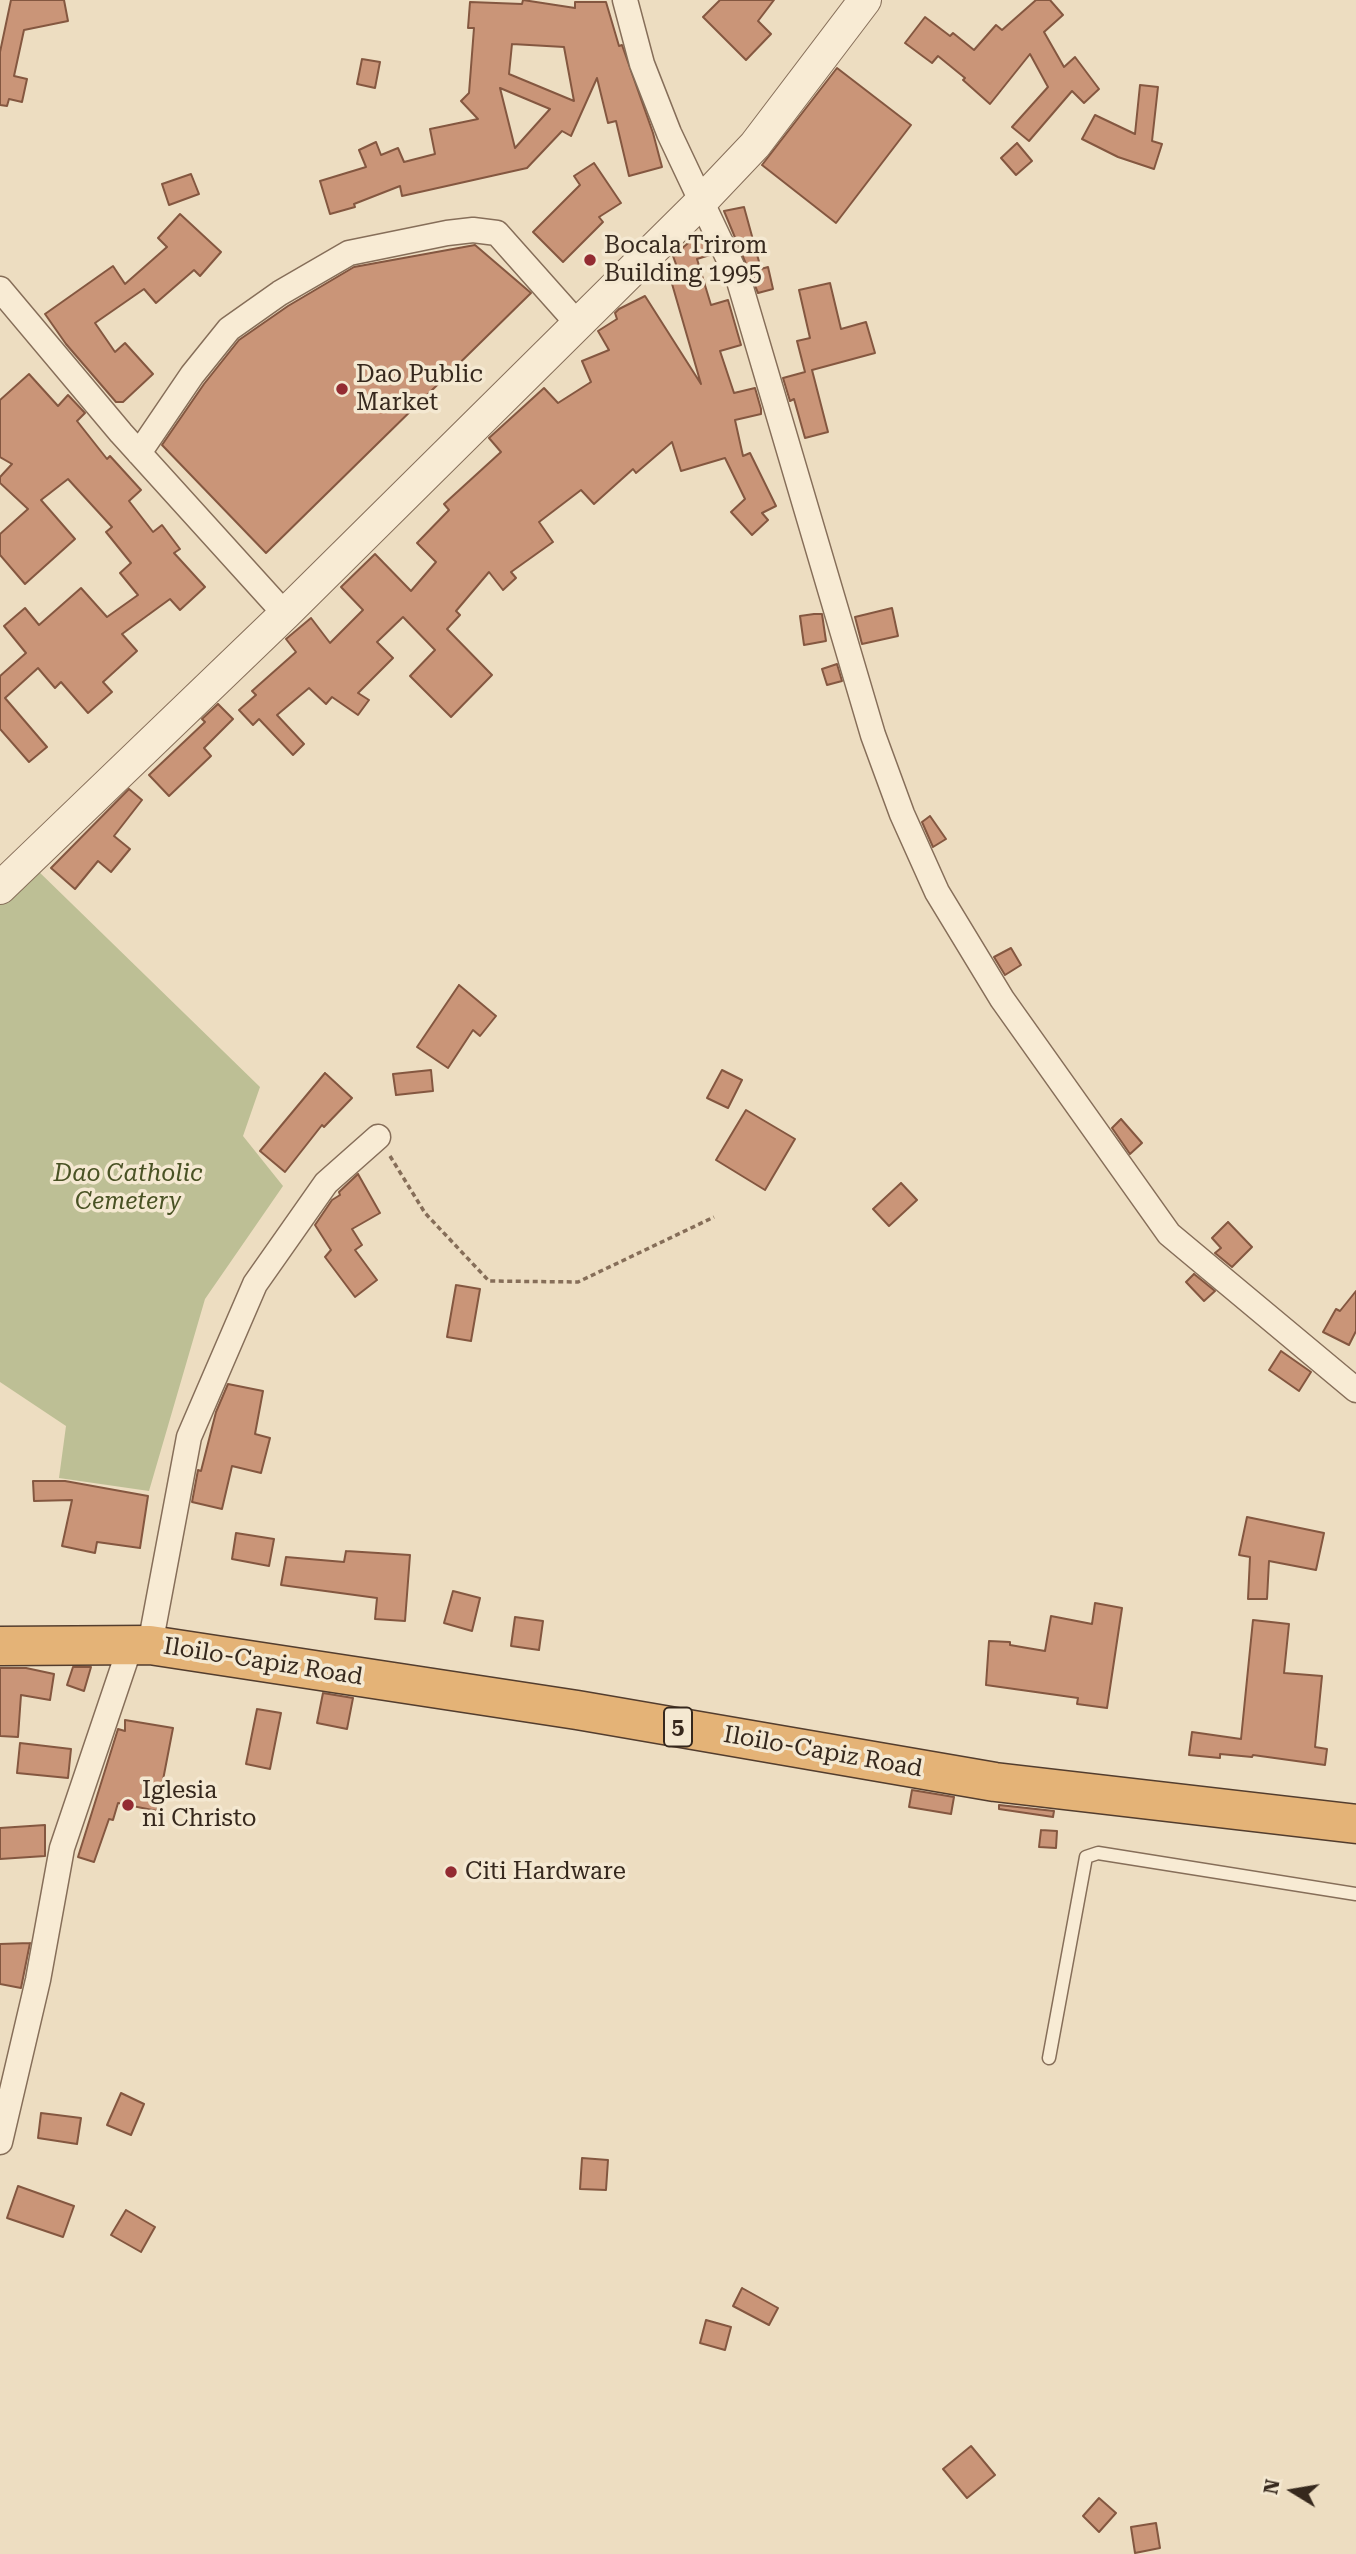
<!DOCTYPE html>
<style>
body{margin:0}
#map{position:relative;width:1356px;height:2554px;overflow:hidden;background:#edddc1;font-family:"Roboto Serif",serif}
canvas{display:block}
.north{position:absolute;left:1258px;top:2456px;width:70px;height:70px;-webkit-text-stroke:5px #f4e8d1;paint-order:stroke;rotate:281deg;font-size:19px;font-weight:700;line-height:28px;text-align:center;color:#36281d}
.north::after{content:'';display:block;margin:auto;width:24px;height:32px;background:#36281d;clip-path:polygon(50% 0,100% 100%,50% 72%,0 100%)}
</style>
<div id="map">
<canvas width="1356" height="2554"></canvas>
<div class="north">N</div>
</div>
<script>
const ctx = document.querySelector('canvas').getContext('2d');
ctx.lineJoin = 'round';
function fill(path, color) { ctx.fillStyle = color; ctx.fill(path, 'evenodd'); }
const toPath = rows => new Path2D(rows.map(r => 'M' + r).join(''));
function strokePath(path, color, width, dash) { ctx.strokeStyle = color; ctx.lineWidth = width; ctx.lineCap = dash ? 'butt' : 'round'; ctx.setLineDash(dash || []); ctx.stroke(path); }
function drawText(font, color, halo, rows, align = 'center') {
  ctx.font = font + ' "Roboto Serif",serif'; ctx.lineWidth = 7; ctx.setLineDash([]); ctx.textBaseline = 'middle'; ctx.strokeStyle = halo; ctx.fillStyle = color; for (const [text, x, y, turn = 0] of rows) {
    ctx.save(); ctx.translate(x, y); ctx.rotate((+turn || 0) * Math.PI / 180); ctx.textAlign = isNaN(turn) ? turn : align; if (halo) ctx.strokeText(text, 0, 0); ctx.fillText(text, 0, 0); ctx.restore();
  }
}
fill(toPath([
 [33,866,260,1087,243,1136,283,1186,205,1299,149,1491,59,1478,66,1426,0,1382,0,900]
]), '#bdbf95');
const building = toPath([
 [11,0,64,0,68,21,24,30,14,76,27,79,22,102,9,99,7,106,0,105,0,52,11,0],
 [523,0,575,8,575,2,606,2,619,46,622,45,653,133,662,167,629,176,616,121,608,123,597,78,571,136,562,131,527,168,402,196,400,186,354,204,355,207,330,214,320,181,366,167,359,150,376,142,381,155,398,148,404,162,435,154,430,129,478,119,461,101,469,93,474,28,468,28,470,2,522,4,523,0],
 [512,44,564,47,574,101,509,74,512,44],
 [500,88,550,109,515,148,500,88],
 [720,0,774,0,758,21,771,34,746,60,703,17,720,0],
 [1036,0,1050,0,1063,15,1044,32,1064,67,1075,57,1099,89,1084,103,1072,91,1029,141,1012,127,1048,87,1030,54,990,104,963,80,965,78,938,56,932,63,905,43,925,17,950,36,953,33,974,50,996,25,1002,30,1036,0],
 [362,59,380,62,375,88,357,84,362,59],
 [837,68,911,125,836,223,762,165,837,68],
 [1140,85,1158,87,1152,141,1162,144,1154,169,1118,157,1082,139,1095,115,1135,134,1140,85],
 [1017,143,1032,161,1016,175,1001,158,1017,143],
 [594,163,621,203,599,217,603,222,563,262,533,232,580,185,574,176,594,163],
 [191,174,199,194,169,205,162,184,191,174],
 [744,207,761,269,768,267,773,289,758,293,724,211,744,207],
 [180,214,221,252,200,276,194,270,156,303,144,289,95,323,115,352,125,343,153,374,123,402,116,402,66,344,45,314,113,266,125,284,167,247,158,238,180,214],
 [700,233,710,255,697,259,711,305,728,300,741,345,720,351,734,393,755,388,761,409,761,414,735,420,743,456,750,453,776,506,762,513,768,520,752,535,731,512,745,499,725,458,681,471,672,442,636,473,633,469,594,504,581,490,539,522,553,542,511,572,516,578,503,590,489,572,456,611,460,615,447,629,492,675,451,717,410,676,435,650,403,617,377,642,393,658,358,693,369,700,358,715,332,697,326,704,309,688,277,715,304,744,293,755,259,719,253,725,239,710,256,695,252,691,296,652,286,639,311,618,330,643,363,610,341,587,375,554,411,591,436,562,417,543,449,510,444,504,501,452,489,438,544,388,558,403,591,382,582,361,609,350,598,331,617,319,615,313,619,309,645,296,701,384,668,270,677,267,673,256,700,233],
 [475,245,531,293,266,553,162,445,204,384,239,340,288,306,354,267,475,245],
 [830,283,841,329,866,322,875,353,812,370,828,432,805,438,794,399,790,401,783,378,805,372,797,341,810,338,799,290,830,283],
 [29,374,58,406,68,395,85,413,77,421,107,459,110,456,141,490,129,501,153,532,162,525,180,549,174,553,205,587,180,610,170,599,122,634,137,651,103,682,112,692,88,713,61,682,55,688,38,668,5,698,47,747,29,762,0,729,0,676,26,653,4,626,25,608,39,625,81,588,107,617,138,595,120,573,131,563,106,532,112,527,68,479,41,500,75,539,25,584,0,555,0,534,28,509,0,483,0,477,12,464,0,457,0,400,29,374],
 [892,608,898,636,862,644,855,617,892,608],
 [814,614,822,614,826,641,804,645,800,616,814,614],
 [837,664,842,681,827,685,822,669,837,664],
 [218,704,233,719,204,748,211,756,169,796,149,775,205,722,202,719,218,704],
 [129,789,142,800,114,836,130,849,111,872,98,861,75,889,51,868,129,789],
 [930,816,946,839,933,847,922,822,930,816],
 [1011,948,1021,965,1005,975,994,957,1011,948],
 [459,985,496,1016,480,1036,473,1030,448,1068,417,1047,459,985],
 [431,1070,433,1091,396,1095,393,1074,431,1070],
 [722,1070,742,1080,728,1108,707,1098,722,1070],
 [325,1073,352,1098,324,1127,322,1125,285,1172,260,1151,325,1073],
 [746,1110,795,1139,765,1190,716,1160,746,1110],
 [1121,1119,1142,1143,1130,1154,1112,1128,1121,1119],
 [358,1174,380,1213,352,1229,362,1245,355,1250,377,1280,355,1297,325,1257,331,1250,315,1225,332,1200,340,1195,339,1192,358,1174],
 [901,1183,917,1200,889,1226,873,1209,901,1183],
 [1228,1222,1252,1247,1232,1267,1215,1253,1221,1248,1212,1238,1228,1222],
 [1194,1274,1215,1291,1204,1301,1186,1282,1194,1274],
 [456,1285,480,1289,471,1341,447,1337,456,1285],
 [1356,1291,1356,1331,1349,1345,1323,1332,1336,1309,1340,1311,1356,1291],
 [1281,1351,1311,1372,1299,1391,1269,1370,1281,1351],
 [228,1384,263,1391,255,1434,270,1438,261,1473,232,1466,222,1509,192,1502,198,1470,201,1471,216,1412,228,1384],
 [33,1481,65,1481,148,1496,140,1548,97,1542,95,1553,62,1546,72,1500,34,1501,33,1481],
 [1247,1517,1324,1533,1316,1570,1269,1561,1267,1599,1248,1599,1250,1557,1239,1555,1247,1517],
 [236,1533,274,1539,269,1566,232,1559,236,1533],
 [346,1551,410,1555,405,1621,375,1619,377,1598,281,1585,286,1557,344,1562,346,1551],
 [453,1591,480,1598,472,1631,444,1623,453,1591],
 [1095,1603,1122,1608,1107,1708,1077,1704,1078,1698,986,1685,989,1641,1010,1642,1010,1645,1045,1651,1051,1616,1092,1624,1095,1603],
 [515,1617,543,1621,539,1650,511,1646,515,1617],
 [1253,1620,1289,1624,1284,1673,1322,1676,1315,1747,1327,1749,1325,1765,1253,1755,1252,1757,1220,1754,1220,1758,1189,1755,1192,1732,1241,1739,1253,1620],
 [73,1667,91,1667,84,1691,67,1685,73,1667],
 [0,1668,26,1668,54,1674,50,1700,21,1695,18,1737,0,1736,0,1668],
 [323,1693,353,1698,347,1729,317,1723,323,1693],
 [257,1709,281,1713,270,1769,246,1764,257,1709],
 [125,1720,173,1728,157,1811,118,1803,113,1820,109,1819,94,1862,78,1857,118,1729,125,1731,125,1720],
 [20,1743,71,1749,68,1778,17,1773,20,1743],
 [912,1790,954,1797,951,1814,909,1807,912,1790],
 [999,1805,1054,1811,1053,1817,999,1809,999,1805],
 [45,1825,45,1856,0,1859,0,1828,45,1825],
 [1041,1830,1057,1831,1056,1848,1039,1847,1041,1830],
 [30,1943,21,1988,0,1984,0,1944,30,1943],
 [121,2093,144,2104,131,2135,107,2125,121,2093],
 [41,2113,81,2118,77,2144,38,2138,41,2113],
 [582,2158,608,2160,606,2190,580,2189,582,2158],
 [18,2186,74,2206,63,2237,7,2218,18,2186],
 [126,2210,155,2227,141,2252,111,2235,126,2210],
 [742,2288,778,2308,769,2325,733,2306,742,2288],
 [706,2320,731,2327,725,2350,700,2343,706,2320],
 [971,2446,995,2475,967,2498,943,2469,971,2446],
 [1099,2498,1116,2513,1099,2532,1083,2516,1099,2498],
 [1156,2523,1160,2548,1135,2553,1131,2527,1156,2523]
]);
fill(building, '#ca9578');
strokePath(building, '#845740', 2);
const service = toPath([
 [1049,2058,1086,1857,1098,1853,1356,1894]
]);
const minor = toPath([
 [625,0,642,64,669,133,739,281,873,735,902,814,937,892,1002,999,1169,1234,1356,1390],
 [0,289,121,433,285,614],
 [139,453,192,375,229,329,280,293,349,253,447,233,473,230,497,233,578,324],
 [150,1645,189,1437,255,1284,326,1183,378,1137],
 [0,2142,38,1980,62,1848,131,1644]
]);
const tertiary = toPath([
 [0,888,285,614,700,203,755,145,865,0]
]);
const trunk = toPath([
 [0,1646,150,1645,577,1710,995,1782,1356,1824]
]);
strokePath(service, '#866e59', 15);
strokePath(minor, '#866e59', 27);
strokePath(tertiary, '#866e59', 34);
strokePath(trunk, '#533d2e', 41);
strokePath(toPath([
 [390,1156,425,1213,489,1281,578,1282,714,1217]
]), '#866e59', 3.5, [5, 3.5]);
strokePath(service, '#f8ebd4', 12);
strokePath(minor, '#f8ebd4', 24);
strokePath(tertiary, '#f8ebd4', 32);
strokePath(trunk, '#e4b377', 38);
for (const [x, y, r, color] of [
 [590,260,7,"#932b32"],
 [342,389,7,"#932b32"],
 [128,1805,7,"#932b32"],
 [451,1872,7,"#932b32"]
]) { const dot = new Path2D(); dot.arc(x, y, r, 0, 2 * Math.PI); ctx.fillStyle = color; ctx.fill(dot); strokePath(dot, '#f4e8d1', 2.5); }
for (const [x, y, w] of [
 [678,1727,28]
]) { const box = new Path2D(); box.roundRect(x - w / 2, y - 19.5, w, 39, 5); ctx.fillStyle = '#f4e8d1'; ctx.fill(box); strokePath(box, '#36281d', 2); }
drawText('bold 23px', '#36281d', null, [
 ["5",678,1727]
]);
drawText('24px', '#36281d', '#f4e8d1', [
 ["Bocala Trirom",604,246],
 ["Building 1995",604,274],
 ["Dao Public",356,375],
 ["Market",356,403],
 ["Iglesia",142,1791],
 ["ni Christo",142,1819],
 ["Citi Hardware",465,1872]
], 'left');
drawText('italic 24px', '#495224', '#f4e8d1', [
 ["Dao Catholic",128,1174],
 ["Cemetery",128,1202]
]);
drawText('24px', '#36281d', '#f4e8d1', [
 ["Iloilo-Capiz Road",263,1662,9],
 ["Iloilo-Capiz Road",823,1752,10]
]);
</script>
